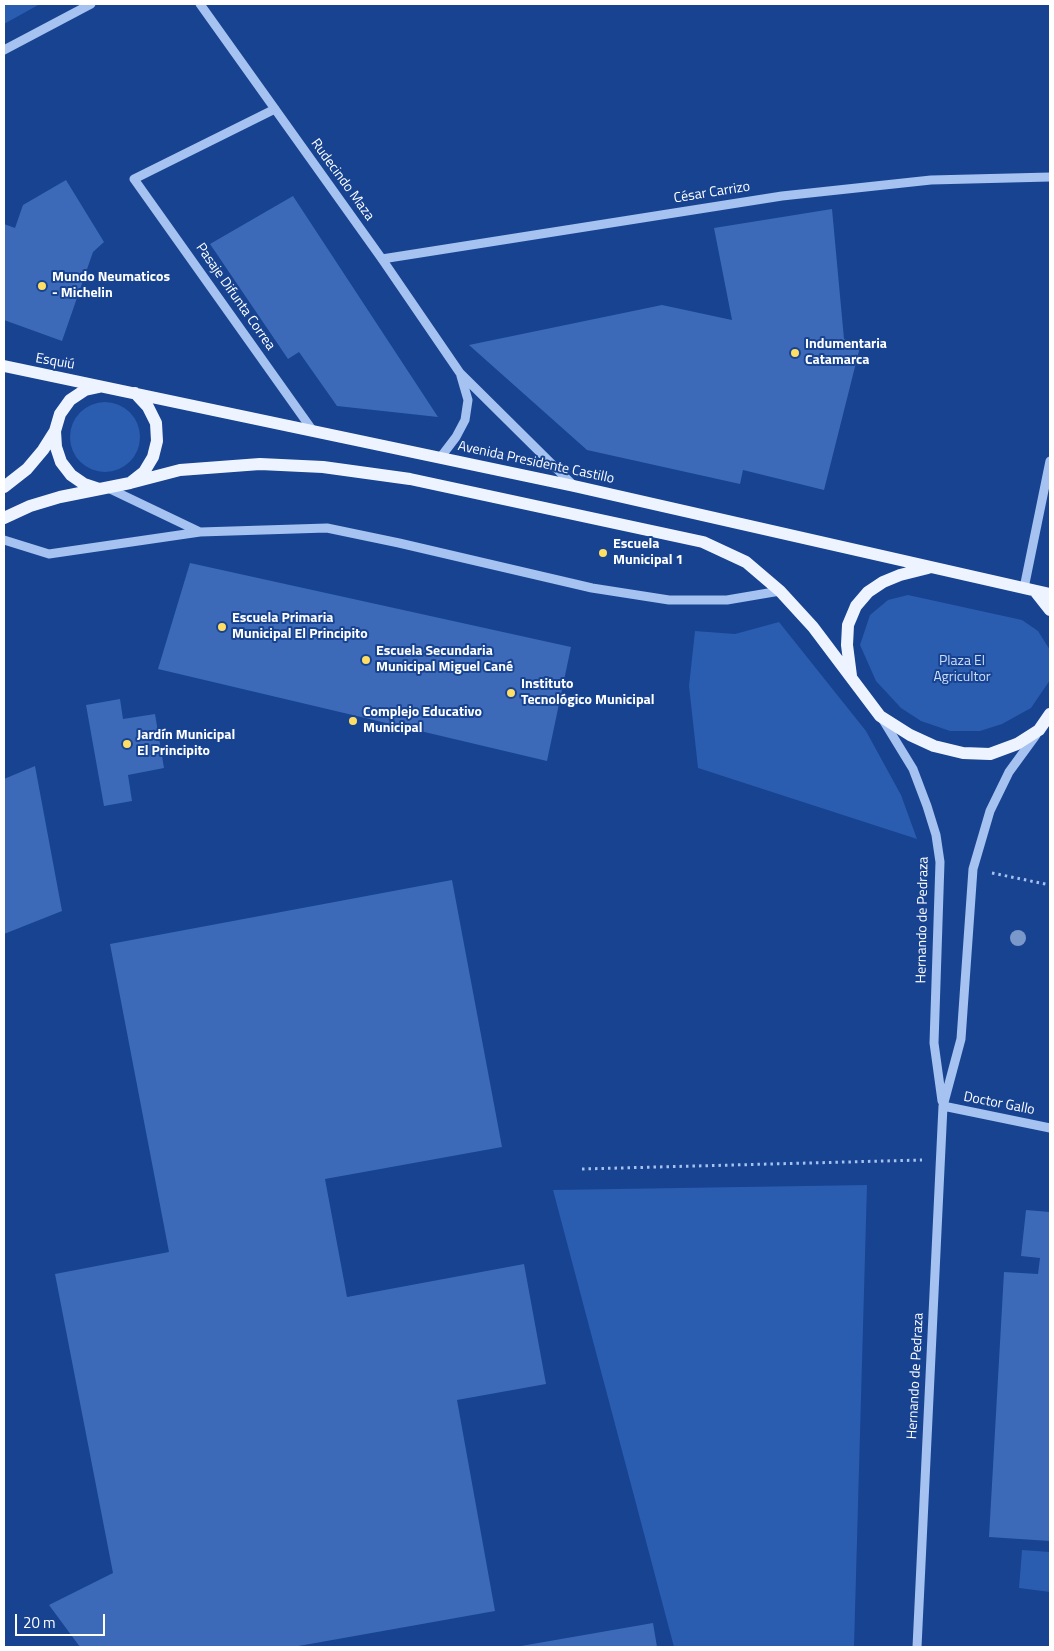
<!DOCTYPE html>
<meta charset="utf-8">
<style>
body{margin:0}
#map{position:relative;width:1054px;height:1651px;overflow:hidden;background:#174391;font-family:"Titillium Web",sans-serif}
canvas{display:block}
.frame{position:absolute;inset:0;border:5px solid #fff;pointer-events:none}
.scale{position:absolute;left:15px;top:1614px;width:90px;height:22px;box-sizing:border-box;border:2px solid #fff;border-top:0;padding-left:6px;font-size:15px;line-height:18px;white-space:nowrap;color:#fff;-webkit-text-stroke:4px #174391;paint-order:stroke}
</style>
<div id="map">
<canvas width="1054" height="1651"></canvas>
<div class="frame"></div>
<div class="scale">20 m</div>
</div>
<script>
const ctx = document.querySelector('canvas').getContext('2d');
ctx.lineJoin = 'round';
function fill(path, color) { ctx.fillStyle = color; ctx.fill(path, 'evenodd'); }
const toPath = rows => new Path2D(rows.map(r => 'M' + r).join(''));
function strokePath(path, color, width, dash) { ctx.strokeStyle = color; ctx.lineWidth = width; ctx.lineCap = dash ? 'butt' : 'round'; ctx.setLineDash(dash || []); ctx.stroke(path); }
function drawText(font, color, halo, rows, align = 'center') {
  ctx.font = font + ' "Titillium Web",sans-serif'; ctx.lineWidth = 4; ctx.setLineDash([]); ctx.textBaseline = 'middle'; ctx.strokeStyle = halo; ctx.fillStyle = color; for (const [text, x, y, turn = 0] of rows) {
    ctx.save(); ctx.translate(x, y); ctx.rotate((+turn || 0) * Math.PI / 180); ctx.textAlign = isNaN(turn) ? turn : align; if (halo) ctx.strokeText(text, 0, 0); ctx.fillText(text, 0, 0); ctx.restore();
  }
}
fill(toPath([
 [4,4,40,4,4,24],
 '70 437a35 35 0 1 1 70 0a35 35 0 1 1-70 0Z',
 [908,595,1022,620,1038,631,1050,650,1050,680,1031,708,1002,724,980,731,950,731,921,721,901,708,876,681,860,645,870,615,888,600],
 [779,622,866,731,901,795,917,839,698,768,689,686,695,631,735,634],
 [867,1185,854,1647,674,1647,553,1190],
 [1022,1550,1050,1552,1050,1592,1019,1588]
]), '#2a5cb0');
fill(toPath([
 [66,180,104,242,93,252,62,341,4,320,4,224,15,228,23,205],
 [293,196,438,417,337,406,299,352,288,359,210,244],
 [832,209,844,339,861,343,824,490,743,470,740,484,587,450,469,345,662,305,732,320,714,228],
 [190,563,571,647,547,761,158,669],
 [120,699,123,719,155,714,164,768,128,775,132,801,104,806,86,705],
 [35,766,62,911,4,934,4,779],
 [452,880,502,1147,325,1179,347,1297,524,1264,546,1384,457,1400,495,1611,293,1647,80,1647,49,1605,113,1573,55,1274,169,1252,110,944],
 [1026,1210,1050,1212,1050,1541,989,1537,1004,1272,1038,1274,1040,1258,1021,1256],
 [653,1623,657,1647,521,1647,521,1646]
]), '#3c6ab8');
strokePath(toPath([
 [992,873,1050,885],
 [582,1169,922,1160]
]), '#a5c2f0', 3, [2.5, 4]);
strokePath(toPath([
 [200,4,382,259,460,373,574,486],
 [4,50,91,4],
 [275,109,134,179,313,431],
 [382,259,782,196,931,180,1050,177],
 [440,458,456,437,465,420,468,400,461,376],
 [108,488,200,532],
 [4,540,49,554,200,532,327,528,399,543,592,588,669,600,727,600,780,591],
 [1024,588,1050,461],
 [883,720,913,769,927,806,936,835,940,862,934,1043,942,1101],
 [943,1106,1050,1128],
 [917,1647,943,1106,961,1039,973,869,990,811,1009,772,1036,735]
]), '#a5c2f0', 9);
strokePath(toPath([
 [4,366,574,486,1050,594],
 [130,483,180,470,260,464,323,467,410,479,703,542,746,562,780,591,813,627,880,716,910,735,934,746,963,753,990,754,1017,744,1039,730,1050,714],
 [4,487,27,469,43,450,55,431],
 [99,489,84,484,71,475,61,462,56,447,55,431,60,414,70,400,85,390,99,387],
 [4,518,30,506,60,497,130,483,144,472,153,457,157,441,156,423,148,407,135,393],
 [1035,591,1050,610],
 [851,676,847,645,848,625,856,606,868,592,883,582,900,575,928,568]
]), '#eef4ff', 12);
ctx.fillStyle = '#7b98cb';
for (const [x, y] of [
 [1018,938]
]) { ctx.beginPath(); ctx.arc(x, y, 8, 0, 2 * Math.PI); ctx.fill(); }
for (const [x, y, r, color] of [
 [42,286,5,"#ffde64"],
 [795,353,5,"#ffde64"],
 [603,553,5,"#ffde64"],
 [222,627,5,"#ffde64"],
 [366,660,5,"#ffde64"],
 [511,693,5,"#ffde64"],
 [353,721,5,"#ffde64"],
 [127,744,5,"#ffde64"]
]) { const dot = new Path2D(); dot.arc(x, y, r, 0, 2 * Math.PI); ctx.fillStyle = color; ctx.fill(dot); strokePath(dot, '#174391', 2); }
drawText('14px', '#fff', '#174391', [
 ["Rudecindo Maza",342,180,54],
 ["César Carrizo",712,193,-9],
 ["Pasaje Difunta Correa",235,297,55],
 ["Esquiú",55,362,10],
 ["Avenida Presidente Castillo",536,463,12],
 ["Hernando de Pedraza",923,920,-89],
 ["Doctor Gallo",999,1104,11],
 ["Hernando de Pedraza",916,1376,-87]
]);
drawText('bold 14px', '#fff', '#174391', [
 ["Mundo Neumaticos",52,278],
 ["- Michelin",52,294],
 ["Indumentaria",805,345],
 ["Catamarca",805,361],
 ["Escuela",613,545],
 ["Municipal 1",613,561],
 ["Escuela Primaria",232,619],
 ["Municipal El Principito",232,635],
 ["Escuela Secundaria",376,652],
 ["Municipal Miguel Cané",376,668],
 ["Instituto",521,685],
 ["Tecnológico Municipal",521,701],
 ["Complejo Educativo",363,713],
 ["Municipal",363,729],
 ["Jardín Municipal",137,736],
 ["El Principito",137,752]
], 'left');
drawText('14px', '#ccdefb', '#174391', [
 ["Plaza El",962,662],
 ["Agricultor",962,678]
]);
</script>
